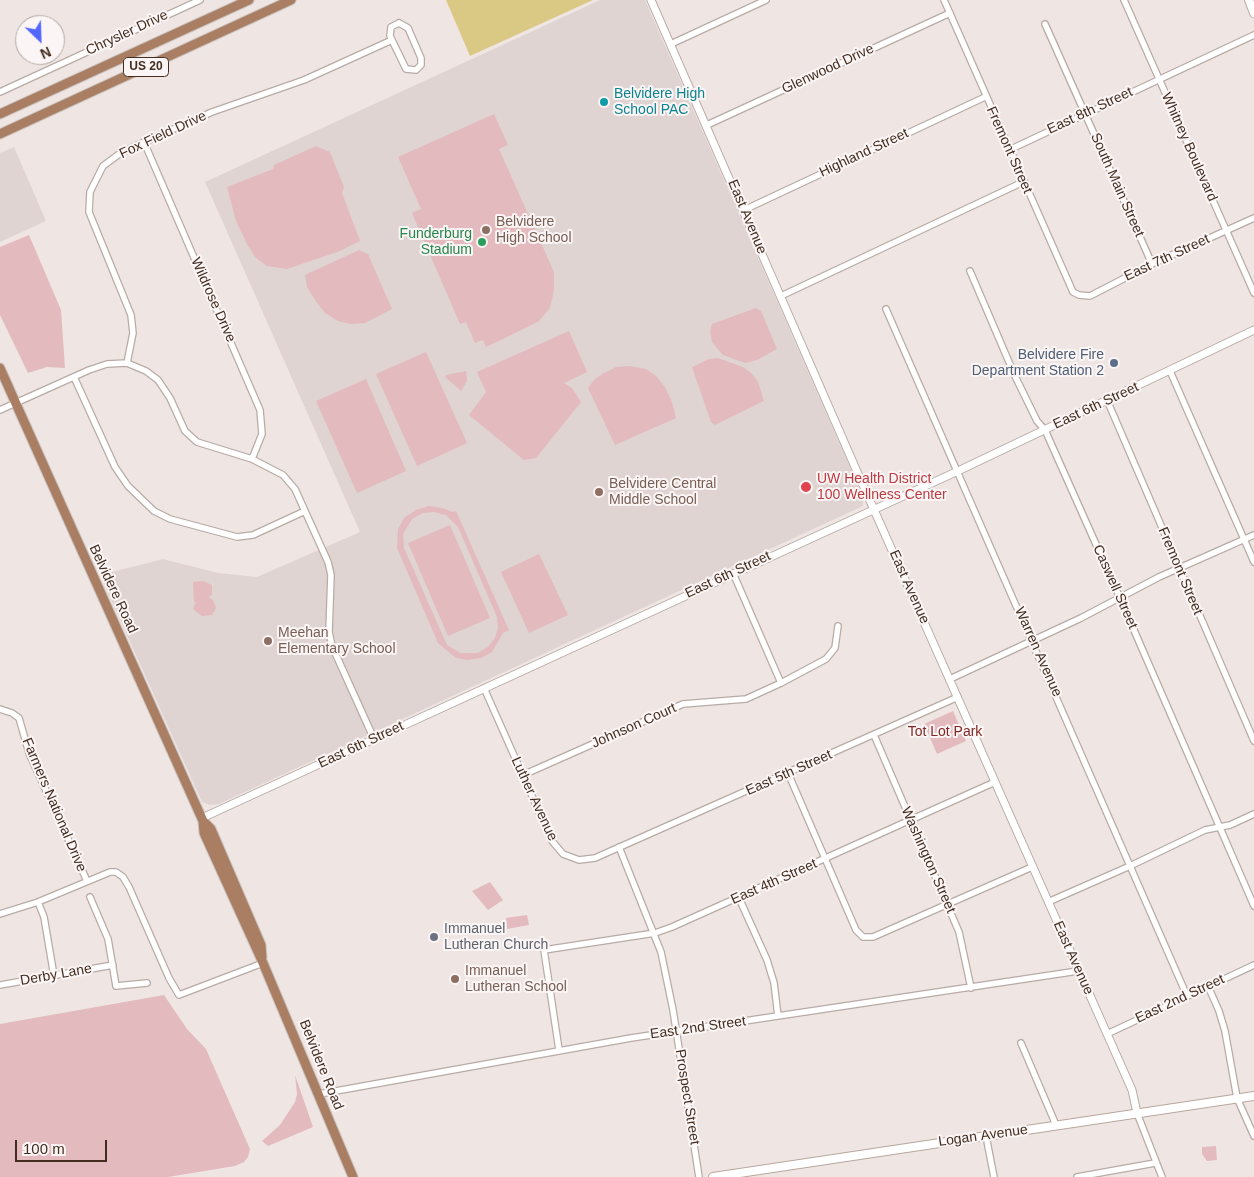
<!DOCTYPE html>
<style>
body{margin:0}
#map{position:relative;width:1254px;height:1177px;overflow:hidden;background:#efe6e4;font-family:Arial,sans-serif}
canvas{display:block}
.north{position:absolute;left:15px;top:15px;width:50px;height:50px;box-sizing:border-box;background:#fbf6f5;border:1px solid #b1a6a0;border-radius:50%;rotate:156deg;font-size:14px;font-weight:700;line-height:20px;text-align:center;color:#432d20}
.north::after{content:'';display:block;margin:auto;width:18px;height:22px;background:#5267ff;clip-path:polygon(50% 0,100% 100%,50% 72%,0 100%)}
.scale{position:absolute;left:15px;top:1140px;width:92px;height:22px;box-sizing:border-box;border:2px solid #432d20;border-top:0;padding-left:6px;font-size:15px;line-height:18px;white-space:nowrap;color:#432d20;-webkit-text-stroke:4px #fbf6f5;paint-order:stroke}
</style>
<div id="map">
<canvas width="1254" height="1177"></canvas>
<div class="north">N</div>
<div class="scale">100 m</div>
</div>
<script>
const ctx = document.querySelector('canvas').getContext('2d');
ctx.lineJoin = 'round';
function fill(path, color) { ctx.fillStyle = color; ctx.fill(path, 'evenodd'); }
const toPath = rows => new Path2D(rows.map(r => 'M' + r).join(''));
function strokePath(path, color, width, dash) { ctx.strokeStyle = color; ctx.lineWidth = width; ctx.lineCap = dash ? 'butt' : 'round'; ctx.setLineDash(dash || []); ctx.stroke(path); }
function drawText(font, color, halo, rows, align = 'center') {
  ctx.font = font + ' Arial,sans-serif'; ctx.lineWidth = 4; ctx.setLineDash([]); ctx.textBaseline = 'middle'; ctx.strokeStyle = halo; ctx.fillStyle = color; for (const [text, x, y, turn = 0] of rows) {
    ctx.save(); ctx.translate(x, y); ctx.rotate((+turn || 0) * Math.PI / 180); ctx.textAlign = isNaN(turn) ? turn : align; if (halo) ctx.strokeText(text, 0, 0); ctx.fillText(text, 0, 0); ctx.restore();
  }
}
fill(toPath([
 [600,0,645,0,863,497,863,506,219,804,210,805,202,802,100,575,163,559,218,573,257,577,360,532,205,182],
 [14,147,46,221,0,242,0,153]
]), '#dfd4d2');
fill(toPath([
 [494,114,508,145,499,149,554,272,554,290,550,308,538,322,486,347,483,340,475,343,466,322,460,324,412,213,421,209,398,157],
 [316,146,330,152,344,187,342,193,360,241,340,251,287,269,267,266,255,257,247,244,236,221,227,187,273,169,274,165],
 [29,235,61,310,65,368,47,367,28,373,0,315,0,247],
 [359,250,368,254,392,309,365,323,351,324,338,321,325,313,315,300,307,287,305,275],
 [756,308,761,311,777,349,757,360,745,363,723,355,712,342,710,331,712,324],
 [569,331,587,372,564,383,572,388,581,402,536,458,524,460,469,415,486,392,477,372],
 [426,352,467,443,417,466,376,374],
 [718,358,743,367,751,373,758,382,764,401,715,425,711,422,692,367,709,359],
 [630,366,646,369,656,376,665,387,672,402,676,418,615,445,588,388,594,380,604,373,616,367],
 [466,371,467,381,461,391,445,377,446,375],
 [366,379,406,471,357,493,316,401],
 [429,506,442,508,452,512,456,511,509,630,503,633,492,652,481,658,467,660,456,658,438,643,397,548,398,529,404,518,416,510],
 [434,512,446,515,458,527,497,617,498,628,495,638,488,647,478,653,460,653,447,645,404,548,403,534,412,519,423,513],
 [450,525,490,618,448,636,408,543],
 [539,554,568,615,529,633,501,572],
 [203,581,212,585,212,595,208,597,213,600,216,608,212,615,202,616,193,609,196,602,194,602,193,582],
 [953,711,966,741,937,754,924,724],
 [490,882,503,900,488,910,472,891],
 [527,915,529,925,507,929,506,918],
 [164,995,187,1029,206,1049,250,1149,248,1157,244,1162,235,1166,168,1177,0,1177,0,1024],
 [295,1075,313,1127,268,1146,262,1141,280,1125,295,1102,297,1094],
 [1216,1146,1217,1160,1207,1161,1202,1154,1202,1147]
]), '#e3babe');
fill(toPath([
 [446,0,593,0,470,56]
]), '#dac885');
const minor = toPath([
 [944,0,1073,292,1079,295,1090,296,1152,264,1254,218],
 [1124,0,1254,293],
 [399,23,408,28,421,58,421,65,416,70,406,69,390,36,391,27,399,23],
 [1045,24,1152,264],
 [671,44,766,0],
 [0,92,200,0],
 [707,125,950,13],
 [144,142,260,410,262,434,252,459],
 [1009,150,1254,35],
 [744,210,985,97],
 [970,271,1015,376,1037,421,1045,430,1120,598,1254,906],
 [781,296,1023,182],
 [886,309,1187,996],
 [127,363,133,333,131,315,89,212,90,192,103,166,122,152,212,112,304,80,392,40],
 [1170,371,1254,562],
 [74,377,115,467,128,486,154,511,170,519,237,537,253,535,305,511],
 [1107,400,1254,741],
 [0,410,89,370,107,364,127,363,146,371,158,380,170,398,185,431,197,442,252,459,283,475,295,489,328,562,331,575,329,632,332,646,374,739],
 [733,573,781,683],
 [950,679,1081,618,1159,577,1254,535],
 [484,688,552,841,563,854,579,860,595,858,958,697],
 [0,709,12,713,19,718,29,753,87,881],
 [874,735,959,932,971,988],
 [788,773,856,930,863,937,873,937,1032,867],
 [523,775,683,704,746,699,781,683,826,659,835,648,838,626],
 [619,847,661,952,673,1010,699,1177],
 [90,897,108,939,116,986,147,983],
 [739,898,767,960,774,983,778,1016],
 [38,902,44,917,54,976],
 [1048,902,1130,866,1205,830,1230,825,1254,814],
 [0,914,38,902,110,872,116,872,123,877,129,887,169,978,179,995,263,963],
 [0,985,113,965],
 [1208,986,1219,1011,1225,1031,1237,1098,1254,1136],
 [1107,1034,1254,965],
 [1021,1043,1056,1125],
 [559,1050,544,950,655,933,672,927,995,782],
 [319,1094,631,1038,1078,971],
 [1137,1113,1162,1177],
 [986,1136,994,1177],
 [1077,1177,1155,1163]
]);
const tertiary = toPath([
 [651,0,855,467,1132,1090,1137,1113],
 [202,818,958,471,1254,330]
]);
const secondary = toPath([
 [1249,0,1254,13],
 [713,1177,1254,1096]
]);
const primary = toPath([
 [0,114,249,0],
 [0,134,291,0],
 [0,368,203,821,204,833,263,963,353,1177],
 [203,821,211,829,261,945,262,957]
]);
strokePath(minor, '#b8aba5', 8);
strokePath(tertiary, '#b8aba5', 9);
strokePath(secondary, '#b9a69d', 10);
strokePath(primary, '#cac4c1', 11);
strokePath(minor, '#fff', 5.5);
strokePath(tertiary, '#fff', 7);
strokePath(secondary, '#fff', 8);
strokePath(primary, '#aa7e63', 9);
for (const [x, y, r, color] of [
 [604,102,5,"#0f9aa8"],
 [486,230,5,"#8d6e63"],
 [482,242,5,"#2e9e5b"],
 [1114,363,5,"#5c6f8a"],
 [806,487,6,"#e0444e"],
 [599,492,5,"#8d6e63"],
 [268,641,5,"#8d6e63"],
 [434,937,5,"#6b7280"],
 [455,979,5,"#8d6e63"]
]) { const dot = new Path2D(); dot.arc(x, y, r, 0, 2 * Math.PI); ctx.fillStyle = color; ctx.fill(dot); strokePath(dot, '#fbf6f5', 2); }
for (const [x, y, w] of [
 [146,67,45]
]) { const box = new Path2D(); box.roundRect(x - w / 2, y - 9.5, w, 19, 4); ctx.fillStyle = '#fbf6f5'; ctx.fill(box); strokePath(box, '#432d20', 1); }
drawText('bold 12px', '#432d20', null, [
 ["US 20",146,67]
]);
drawText('14px', '#432d20', '#fbf6f5', [
 ["Chrysler Drive",127,33,-25],
 ["Glenwood Drive",828,69,-25],
 ["East 8th Street",1090,111,-25],
 ["Fox Field Drive",163,135,-25],
 ["Whitney Boulevard",1189,147,66],
 ["Fremont Street",1009,150,66],
 ["Highland Street",864,153,-25],
 ["South Main Street",1117,185,66],
 ["East Avenue",747,217,67],
 ["East 7th Street",1167,258,-25],
 ["Wildrose Drive",213,300,66],
 ["East 6th Street",1096,406,-25],
 ["Fremont Street",1180,571,67],
 ["East 6th Street",728,575,-25],
 ["East Avenue",909,587,66],
 ["Caswell Street",1115,587,66],
 ["Belvidere Road",113,589,65],
 ["Warren Avenue",1038,652,66],
 ["Johnson Court",634,726,-24],
 ["East 6th Street",361,745,-25],
 ["East 5th Street",789,773,-24],
 ["Luther Avenue",534,799,65],
 ["Farmers National Drive",54,805,67],
 ["Washington Street",928,860,66],
 ["East 4th Street",774,882,-24],
 ["East Avenue",1073,958,66],
 ["Derby Lane",56,975,-10],
 ["East 2nd Street",1180,999,-25],
 ["East 2nd Street",698,1028,-8],
 ["Belvidere Road",321,1065,68],
 ["Prospect Street",687,1097,81],
 ["Logan Avenue",983,1136,-8]
]);
drawText('14px', '#0d838f', '#fbf6f5', [
 ["Belvidere High",614,94],
 ["School PAC",614,110]
], 'left');
drawText('14px', '#785e54', '#fbf6f5', [
 ["Belvidere",496,222],
 ["High School",496,238],
 ["Belvidere Central",609,484],
 ["Middle School",609,500],
 ["Meehan",278,633],
 ["Elementary School",278,649],
 ["Immanuel",465,971],
 ["Lutheran School",465,987]
], 'left');
drawText('14px', '#27864d', '#fbf6f5', [
 ["Funderburg",472,234],
 ["Stadium",472,250]
], 'right');
drawText('14px', '#4e5e75', '#fbf6f5', [
 ["Belvidere Fire",1104,355],
 ["Department Station 2",1104,371]
], 'right');
drawText('14px', '#be3a42', '#fbf6f5', [
 ["UW Health District",817,479],
 ["100 Wellness Center",817,495]
], 'left');
drawText('14px', '#802725', '#fbf6f5', [
 ["Tot Lot Park",945,732]
]);
drawText('14px', '#5b616d', '#fbf6f5', [
 ["Immanuel",444,929],
 ["Lutheran Church",444,945]
], 'left');
</script>
